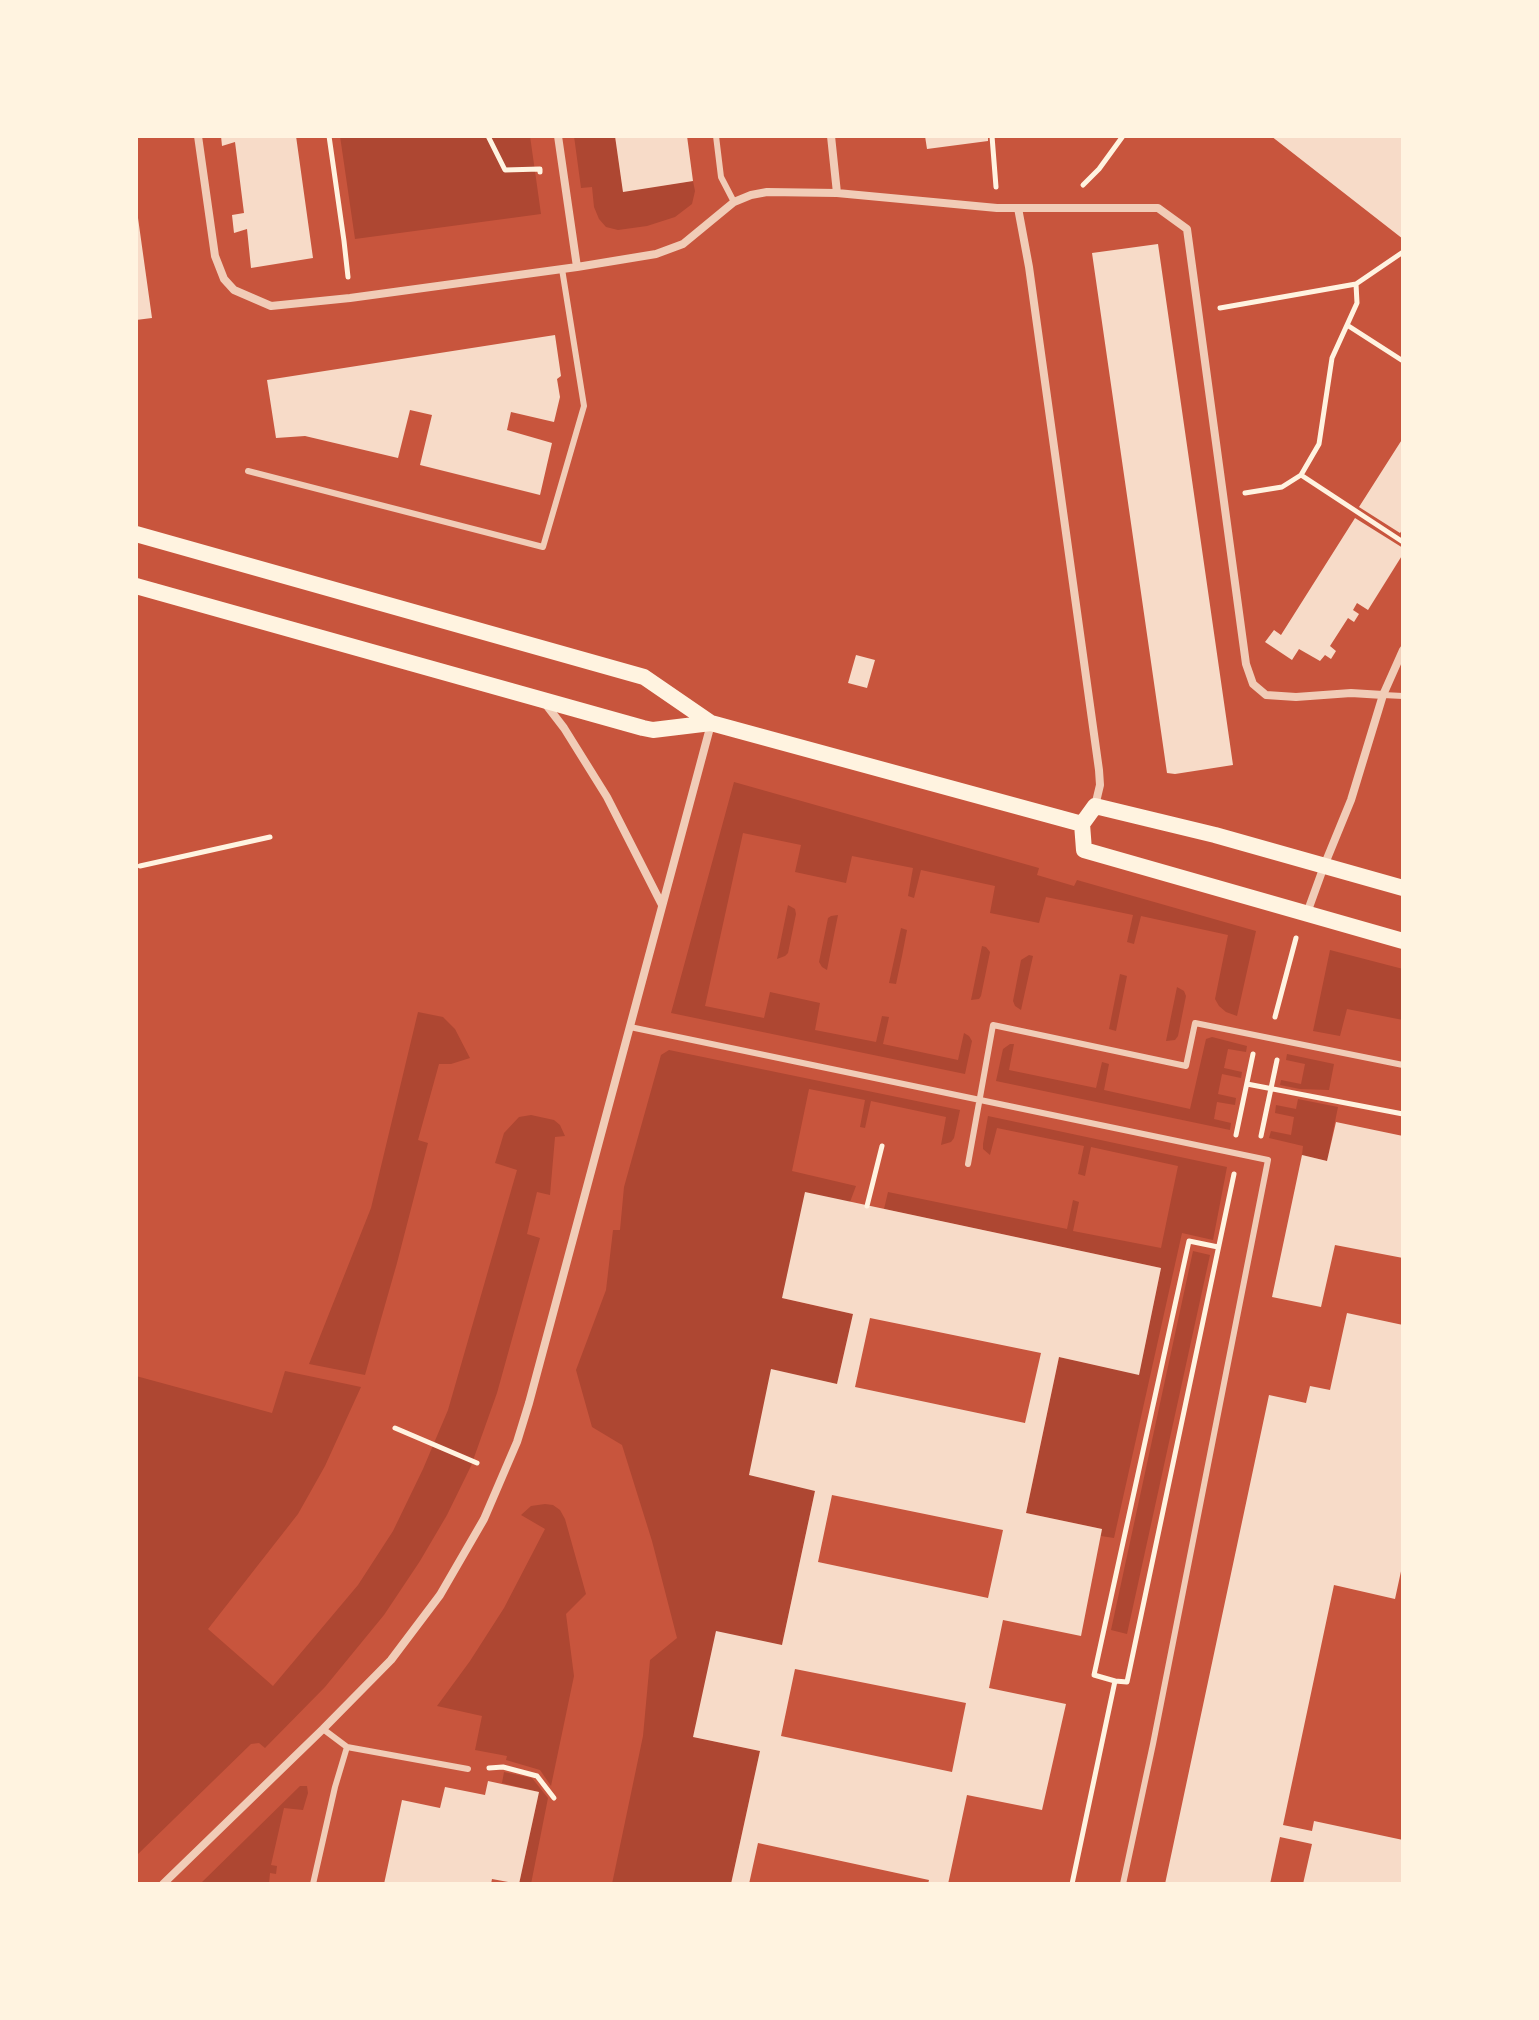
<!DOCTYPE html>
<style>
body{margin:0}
#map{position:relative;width:1539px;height:2020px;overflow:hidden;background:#c8553d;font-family:Lato,sans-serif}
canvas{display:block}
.frame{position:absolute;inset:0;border:138px solid #fff3e0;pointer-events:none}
</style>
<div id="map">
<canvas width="1539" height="2020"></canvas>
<div class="frame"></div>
</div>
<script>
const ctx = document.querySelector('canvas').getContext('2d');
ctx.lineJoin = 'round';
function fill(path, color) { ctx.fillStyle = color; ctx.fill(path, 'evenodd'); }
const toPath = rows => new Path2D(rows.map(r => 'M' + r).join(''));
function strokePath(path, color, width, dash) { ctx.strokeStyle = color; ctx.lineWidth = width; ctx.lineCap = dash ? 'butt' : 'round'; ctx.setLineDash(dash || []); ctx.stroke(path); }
fill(toPath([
 [340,136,530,136,541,214,355,239],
 [574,136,615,136,623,191,693,181,695,191,692,204,675,217,647,226,618,230,606,227,599,219,594,207,592,187,581,188],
 [734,782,1039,868,1037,875,1074,886,1077,880,1256,931,1237,1016,1226,1012,1219,1006,1215,999,1228,935,1141,916,1134,944,1127,942,1133,915,1046,897,1039,923,990,913,995,886,921,870,914,898,908,896,913,868,852,856,846,883,795,872,801,845,743,833,705,1006,764,1018,770,992,820,1003,815,1030,876,1042,882,1016,889,1017,883,1044,958,1060,964,1033,969,1036,972,1041,965,1074,671,1013],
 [788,905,795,909,796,914,788,953,785,956,777,959],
 [838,915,827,970,822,967,819,962,828,918,831,916],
 [901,928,907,930,902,956,896,984,889,983],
 [982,946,986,947,990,952,981,996,979,999,971,1000],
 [1330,950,1403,969,1403,1020,1347,1009,1340,1036,1313,1031],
 [1029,955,1033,956,1021,1010,1015,1006,1013,1001,1021,960],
 [1120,974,1127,976,1116,1031,1109,1029],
 [1177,987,1184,991,1186,996,1178,1036,1175,1040,1166,1041],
 [418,1012,443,1017,455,1029,470,1058,451,1064,439,1064,418,1140,428,1143,397,1263,365,1375,309,1364,371,1208],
 [1212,1037,1247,1046,1246,1052,1228,1049,1224,1068,1242,1072,1241,1078,1222,1074,1218,1094,1236,1098,1235,1105,1217,1102,1214,1119,1231,1123,1230,1130,996,1081,1003,1049,1010,1044,1014,1044,1009,1070,1096,1088,1102,1062,1109,1064,1104,1090,1190,1109,1206,1039],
 [669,1050,960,1110,954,1138,951,1142,941,1145,946,1117,871,1101,865,1128,860,1127,865,1100,809,1089,792,1171,856,1186,850,1202,782,1298,853,1314,837,1384,771,1370,815,1491,782,1645,694,1737,760,1751,731,1884,612,1884,643,1736,650,1660,677,1638,652,1541,622,1445,592,1427,576,1370,606,1290,613,1230,620,1230,624,1187,661,1055],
 [1287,1054,1334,1064,1329,1090,1300,1089,1280,1085,1281,1080,1301,1084,1305,1064,1286,1060],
 [1298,1099,1338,1107,1327,1161,1302,1155,1303,1146,1269,1138,1271,1131,1291,1135,1294,1117,1275,1113,1276,1105,1296,1109],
 [531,1115,554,1120,560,1125,565,1136,555,1137,550,1195,537,1192,527,1234,540,1238,497,1393,471,1466,447,1515,420,1561,384,1615,325,1687,265,1748,259,1743,251,1744,136,1856,136,1376,272,1413,285,1371,361,1387,325,1466,298,1514,208,1629,273,1686,358,1585,393,1531,423,1469,448,1410,517,1170,495,1163,504,1133,519,1117],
 [988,1116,1227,1167,1213,1240,1182,1233,1114,1538,1101,1536,1102,1529,1026,1513,1059,1357,1139,1374,1161,1268,884,1209,888,1192,1067,1229,1073,1200,1079,1202,1073,1231,1161,1248,1178,1166,1091,1147,1085,1176,1078,1174,1084,1146,997,1128,990,1155,983,1149,983,1144],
 [1193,1251,1210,1255,1127,1634,1111,1630],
 [545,1504,553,1505,560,1510,565,1519,586,1594,566,1614,574,1676,551,1786,540,1770,506,1760,507,1756,475,1750,482,1716,437,1706,470,1661,504,1608,545,1529,521,1515,531,1506],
 [504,1772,532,1778,548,1798,531,1884,519,1884,539,1792,502,1783],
 [300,1786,307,1786,308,1793,303,1810,284,1808,271,1865,277,1866,276,1874,270,1873,269,1884,200,1884]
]), '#ae4732');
fill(toPath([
 [221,136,296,136,313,258,251,268,247,229,234,233,232,215,244,213,235,142,222,146],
 [615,136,687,136,693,181,623,192],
 [925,136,988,136,988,141,927,149],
 [1271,136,1403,136,1403,239],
 [136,218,138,218,152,318,136,320],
 [1158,244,1233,765,1175,774,1167,773,1092,253],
 [555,335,561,376,557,379,560,397,554,422,511,412,507,430,552,443,540,495,420,465,432,415,410,410,398,458,305,436,276,438,267,380],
 [1403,438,1403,529,1400,533,1359,507],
 [1355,518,1403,548,1403,554,1368,610,1357,603,1353,610,1359,614,1354,622,1348,618,1330,646,1336,651,1331,659,1325,655,1320,661,1299,649,1292,660,1265,642,1274,630,1281,635],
 [856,655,875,660,867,688,848,683],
 [1336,1122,1403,1136,1403,1258,1335,1245,1321,1307,1272,1297,1302,1155,1327,1161],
 [805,1192,1161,1268,1139,1375,1059,1357,1026,1513,1102,1529,1081,1636,1003,1620,989,1688,1066,1704,1042,1810,967,1795,948,1884,928,1884,929,1880,758,1843,749,1884,731,1884,760,1751,693,1737,716,1631,782,1645,815,1491,749,1475,771,1369,837,1384,853,1314,782,1298],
 [870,1318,1041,1353,1025,1423,855,1387],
 [832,1495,1003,1530,988,1598,818,1562],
 [795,1669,966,1703,952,1772,781,1736],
 [1347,1313,1403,1325,1403,1562,1395,1599,1334,1585,1283,1825,1312,1831,1314,1821,1403,1840,1403,1884,1303,1884,1312,1844,1280,1837,1270,1884,1165,1884,1269,1395,1306,1403,1310,1386,1330,1390],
 [488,1781,539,1792,519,1884,492,1879,491,1884,384,1884,402,1800,440,1808,445,1787,485,1795]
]), '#f7dbc8');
strokePath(toPath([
 [329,136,344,241,348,277],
 [488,136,505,170,540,169,540,172],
 [992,136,996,187],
 [1083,185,1099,169,1123,136],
 [1220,308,1356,284,1403,252],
 [1347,325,1403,361],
 [1301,475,1403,542],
 [1245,493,1282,487,1301,475,1319,444,1332,358,1357,303,1356,284],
 [140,866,270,837],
 [1275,1017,1296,938],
 [1247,1084,1403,1114],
 [1236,1135,1253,1054],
 [1261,1136,1277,1060],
 [867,1206,882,1146],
 [395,1428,477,1463],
 [1115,1681,1094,1675,1189,1241,1218,1247],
 [489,1768,503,1767,537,1776,554,1798],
 [1072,1884,1115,1681,1127,1682,1234,1174]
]), '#fff3e0', 5);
strokePath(toPath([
 [716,136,721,177,734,202],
 [248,471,543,547,584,406,562,269],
 [1383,695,1403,696],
 [630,1027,1268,1160,1153,1744,1123,1884],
 [968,1164,993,1025,1186,1066,1195,1023,1403,1065],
 [323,1729,347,1747,468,1769],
 [313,1884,335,1787,347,1747]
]), '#f1ccb7', 6);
strokePath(toPath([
 [198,136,215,256,224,279,234,290,271,306,350,298,577,267,558,136],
 [831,136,837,193],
 [1018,208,1029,267,1099,770,1100,785,1095,806],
 [577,267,656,254,683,244,734,202,751,195,767,192,837,193,997,208,1158,208,1187,229,1246,664,1253,684,1266,695,1296,697,1351,693,1383,695],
 [544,702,564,728,607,797,662,905],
 [1307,913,1324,866,1351,800,1383,695,1403,650],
 [163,1884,323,1729,391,1660,440,1595,484,1519,517,1442,529,1403,711,724]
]), '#f1ccb7', 8);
strokePath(toPath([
 [136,534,644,677,711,723,1082,824],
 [136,586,643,728,653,730,711,723],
 [1403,888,1215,835,1095,806,1082,824,1084,850,1403,941]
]), '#fff3e0', 16);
</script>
